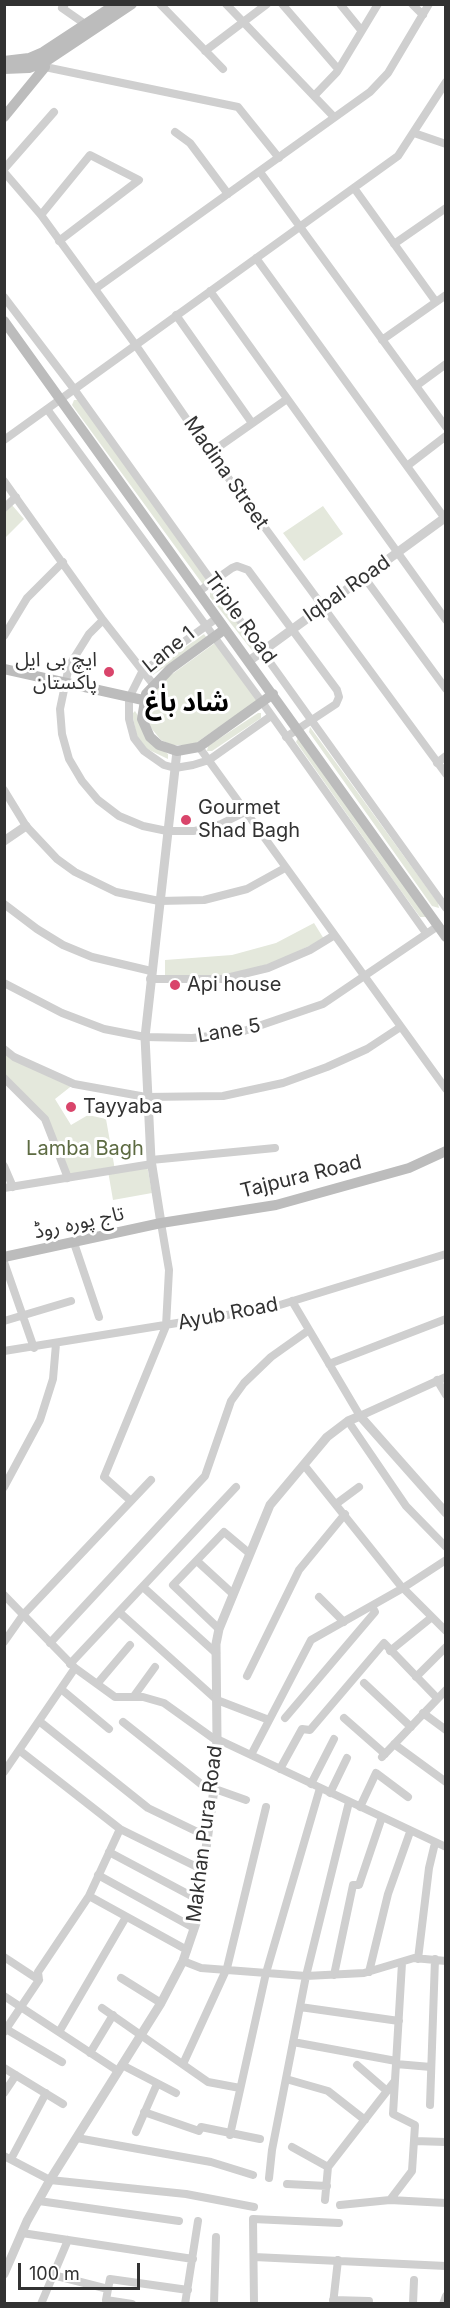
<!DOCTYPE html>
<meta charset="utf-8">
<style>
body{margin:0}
#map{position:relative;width:450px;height:2308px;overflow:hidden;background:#fff;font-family:Inter,sans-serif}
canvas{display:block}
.frame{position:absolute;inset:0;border:6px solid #323232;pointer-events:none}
.scale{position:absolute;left:18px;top:2263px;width:122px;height:27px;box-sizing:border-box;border:3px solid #323232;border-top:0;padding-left:8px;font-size:18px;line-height:21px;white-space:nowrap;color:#323232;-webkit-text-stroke:4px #fff;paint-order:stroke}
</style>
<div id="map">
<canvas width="450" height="2308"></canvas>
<div class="frame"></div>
<div class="scale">100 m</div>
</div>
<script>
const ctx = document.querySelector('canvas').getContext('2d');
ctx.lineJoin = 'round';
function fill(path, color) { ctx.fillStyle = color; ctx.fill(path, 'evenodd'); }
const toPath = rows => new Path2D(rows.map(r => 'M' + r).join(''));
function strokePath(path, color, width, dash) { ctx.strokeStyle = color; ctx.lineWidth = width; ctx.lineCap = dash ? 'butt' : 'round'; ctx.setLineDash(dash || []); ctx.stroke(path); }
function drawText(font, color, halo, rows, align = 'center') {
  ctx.font = font + ' Inter,"Noto Sans Arabic",sans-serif'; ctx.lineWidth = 6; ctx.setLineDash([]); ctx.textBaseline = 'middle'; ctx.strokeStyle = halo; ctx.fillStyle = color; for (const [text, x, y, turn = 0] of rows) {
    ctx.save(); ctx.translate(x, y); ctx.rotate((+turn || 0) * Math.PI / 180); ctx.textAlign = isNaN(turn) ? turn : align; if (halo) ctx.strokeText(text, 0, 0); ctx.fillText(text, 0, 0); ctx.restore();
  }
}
fill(toPath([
 [74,400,78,400,208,579,204,586,72,405],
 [12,505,24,519,5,538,5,512],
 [323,506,343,534,304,561,283,533],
 [210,591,215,591,257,649,254,653,210,597],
 [204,634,207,638,153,675,153,670],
 [215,643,258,700,193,745,172,745,161,740,147,723,146,700,153,688],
 [135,711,158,747,168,754,168,759,145,748,137,736,132,714],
 [258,713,261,713,261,718,212,751,207,751,208,746],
 [310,727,438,903,439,908,432,906,309,732],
 [298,738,426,916,425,917,420,917,396,884,296,742],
 [314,923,324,939,275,962,223,977,165,977,165,960,232,955,276,943],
 [4,1049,74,1084,55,1099,71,1125,88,1115,106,1119,115,1170,147,1165,152,1193,113,1200,108,1171,68,1178,45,1119,5,1078]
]), '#e4e8dc');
strokePath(toPath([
 [65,4,62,8,85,24],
 [160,4,223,69],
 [226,4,334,117],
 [282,4,338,69],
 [340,4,361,30],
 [412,4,423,15],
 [205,51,267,4],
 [45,67,238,107,279,158],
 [314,96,337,72,378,4],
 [175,132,190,143,228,194],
 [414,133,446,144],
 [4,169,54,112],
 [4,172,41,215,135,344,210,453,446,774],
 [260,172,446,427],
 [354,188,436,302],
 [41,215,90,155,139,180,59,241],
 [394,244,446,208],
 [256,258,446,520],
 [95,289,370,92,388,73,429,4],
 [210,291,446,620],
 [4,297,74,389,446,908],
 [176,315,252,423],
 [382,340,446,295],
 [416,386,446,364],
 [47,409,262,702,426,933],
 [4,440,398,156,446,82],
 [210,453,287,399],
 [407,466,446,436],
 [4,481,103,620,153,684],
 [4,508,16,497],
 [364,577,446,689],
 [198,592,232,568,237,566,248,570,337,690,339,697,336,704,286,737],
 [217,618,142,672,129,698,129,719,134,738,144,751,164,765,175,768,193,765,209,760,271,716],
 [103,620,89,634,69,666,60,709,62,734,69,759,82,781,98,800,119,816,143,826,167,831,194,831,221,824,245,812],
 [4,636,27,598,63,562],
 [199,747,446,1089],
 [437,763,446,756],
 [4,790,26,826,57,859,75,872,116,892,159,901,204,900,247,889,285,868],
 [4,904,37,929,63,945,92,957,151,971],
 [150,979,222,979,268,968,310,950,333,936],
 [4,983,62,1013,104,1029,145,1037,192,1038,238,1033,323,1004,438,926],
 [4,1049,14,1057,74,1084,146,1097,223,1096,283,1083,327,1067,367,1049,399,1028],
 [4,1078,45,1119,68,1178],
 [151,1160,275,1148],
 [4,1166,13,1187],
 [4,1188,152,1164],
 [74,1243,99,1317],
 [4,1262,34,1348],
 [292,1301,360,1416,446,1377],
 [4,1321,71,1301],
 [4,1351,270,1308,446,1254],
 [329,1364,446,1319],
 [437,1380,446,1395],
 [348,1421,406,1506,446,1547],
 [304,1465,400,1585,446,1631],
 [4,1487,40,1420,53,1379,56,1344],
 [131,1501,104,1477,166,1326,169,1270,161,1223],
 [336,1504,359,1487],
 [197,1561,233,1594],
 [143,1587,216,1653],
 [4,1595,75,1668,115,1697,143,1697,164,1703,217,1741],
 [319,1597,344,1622],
 [119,1612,217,1700,269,1720],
 [219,1629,173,1585,224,1532,249,1553],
 [4,1642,23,1615,151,1480],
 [50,1643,205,1476,231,1401,244,1383,271,1357,309,1330],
 [390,1651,432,1617],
 [70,1664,236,1487],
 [247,1676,299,1570,345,1514],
 [416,1677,446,1647],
 [364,1683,411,1727],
 [97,1684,130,1645],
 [61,1689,109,1729],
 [134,1696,155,1667],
 [423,1713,446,1730],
 [285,1718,375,1612,372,1606],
 [344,1718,385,1754],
 [39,1721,148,1808,208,1837],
 [123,1722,201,1784,246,1800],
 [217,1739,446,1847],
 [394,1744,446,1782],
 [19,1750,120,1829,203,1870],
 [251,1755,311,1640,403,1588,446,1560],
 [382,1757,446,1690],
 [280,1769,302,1729,310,1730,384,1643,437,1698],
 [4,1772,75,1668],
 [311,1784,334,1739],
 [330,1793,347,1758],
 [360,1807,376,1773,408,1797],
 [109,1852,199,1900],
 [98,1875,194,1928],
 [89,1896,187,1950],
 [4,1957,39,1980],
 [418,1959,429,1868,435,1843],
 [183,1961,201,1968,306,1976,364,1973,414,1958,446,1961],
 [369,1972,388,1894,410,1832],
 [334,1975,353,1885,359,1885,382,1817],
 [121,1978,161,2003],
 [4,1996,118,2071],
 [300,2007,399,2021],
 [102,2008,208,2082,240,2088],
 [6,2029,62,2062],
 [4,2032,39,1980,38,1972,89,1896,120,1829],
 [59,2032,126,1917],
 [293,2042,396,2061],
 [90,2053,113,2015],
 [183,2064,227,1968,266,1807],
 [396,2064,431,2067],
 [122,2065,176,2093],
 [357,2065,387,2091],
 [4,2068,63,2104],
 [286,2079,328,2091,365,2120],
 [4,2093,16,2075],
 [430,2105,435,1959],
 [144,2112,199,2131,201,2127,260,2139],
 [136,2132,157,2084],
 [230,2135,266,1973,320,1788],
 [77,2138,211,2162,253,2175],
 [414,2141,446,2142],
 [292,2147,328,2167,394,2082],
 [4,2156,50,2180,186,2194,254,2207],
 [11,2159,46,2093],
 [269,2178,272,2150,306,1976,349,1802],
 [287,2184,327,2186],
 [325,2200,328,2167],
 [390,2200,446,2203],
 [39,2201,179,2221],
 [340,2205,390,2200,412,2171,415,2125,393,2114,402,1963],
 [22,2233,193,2259],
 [254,2257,446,2266],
 [53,2275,108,2289,110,2279,188,2290],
 [108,2289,106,2300,132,2304],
 [333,2300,369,2301],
 [41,2304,68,2240],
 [185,2304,198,2221],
 [214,2304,216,2237],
 [254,2304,253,2219,339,2223],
 [333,2304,338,2260],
 [413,2304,414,2280],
 [443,2304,446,2296]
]), '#cfcfcf', 8);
strokePath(toPath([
 [249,661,446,517],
 [4,841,26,826],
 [161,1223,151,1160,145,1037,177,751],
 [4,2274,27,2221,50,2180,161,2003,183,1961,196,1923,214,1789,217,1739,216,1644,219,1629,270,1505,327,1437,348,1421,360,1416,446,1513]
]), '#cfcfcf', 9);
strokePath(toPath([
 [4,61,29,58,43,52,116,4],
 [4,69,29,68,45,62,132,4],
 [4,117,45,67,44,58],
 [4,321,446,937],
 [225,629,170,669,146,694,142,719,150,737,159,745,177,751,199,747,273,694],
 [4,669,143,700],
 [4,1257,161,1223,276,1205,409,1168,446,1151]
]), '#bcbcbc', 10);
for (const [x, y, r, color] of [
 [109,672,6,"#d9456b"],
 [186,820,6,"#d9456b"],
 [175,985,6,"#d9456b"],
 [71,1107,6,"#d9456b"]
]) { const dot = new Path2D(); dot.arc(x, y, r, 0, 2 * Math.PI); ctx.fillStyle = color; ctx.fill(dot); strokePath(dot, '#fff', 2); }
drawText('20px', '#323232', '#fff', [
 ["Madina Street",226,473,55],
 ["Iqbal Road",347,589,-35],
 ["Triple Road",240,618,54],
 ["Lane 1",169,650,-39],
 ["Lane 5",229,1031,-10],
 ["Tajpura Road",301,1177,-14],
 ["تاج پورہ روڈ",79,1223,-12],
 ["Ayub Road",228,1314,-11],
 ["Makhan Pura Road",205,1834,-83]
]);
drawText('20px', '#323232', '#fff', [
 ["ایچ بی ایل",97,660,"right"],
 ["پاکستان",97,683,"right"],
 ["Gourmet",198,808],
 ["Shad Bagh",198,831],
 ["Api house",187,985],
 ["Tayyaba",83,1107]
], 'left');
drawText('20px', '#5d6b42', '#fff', [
 ["Lamba Bagh",85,1149]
]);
drawText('bold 26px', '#000', '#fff', [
 ["شاد باٰغ",187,703]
]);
</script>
